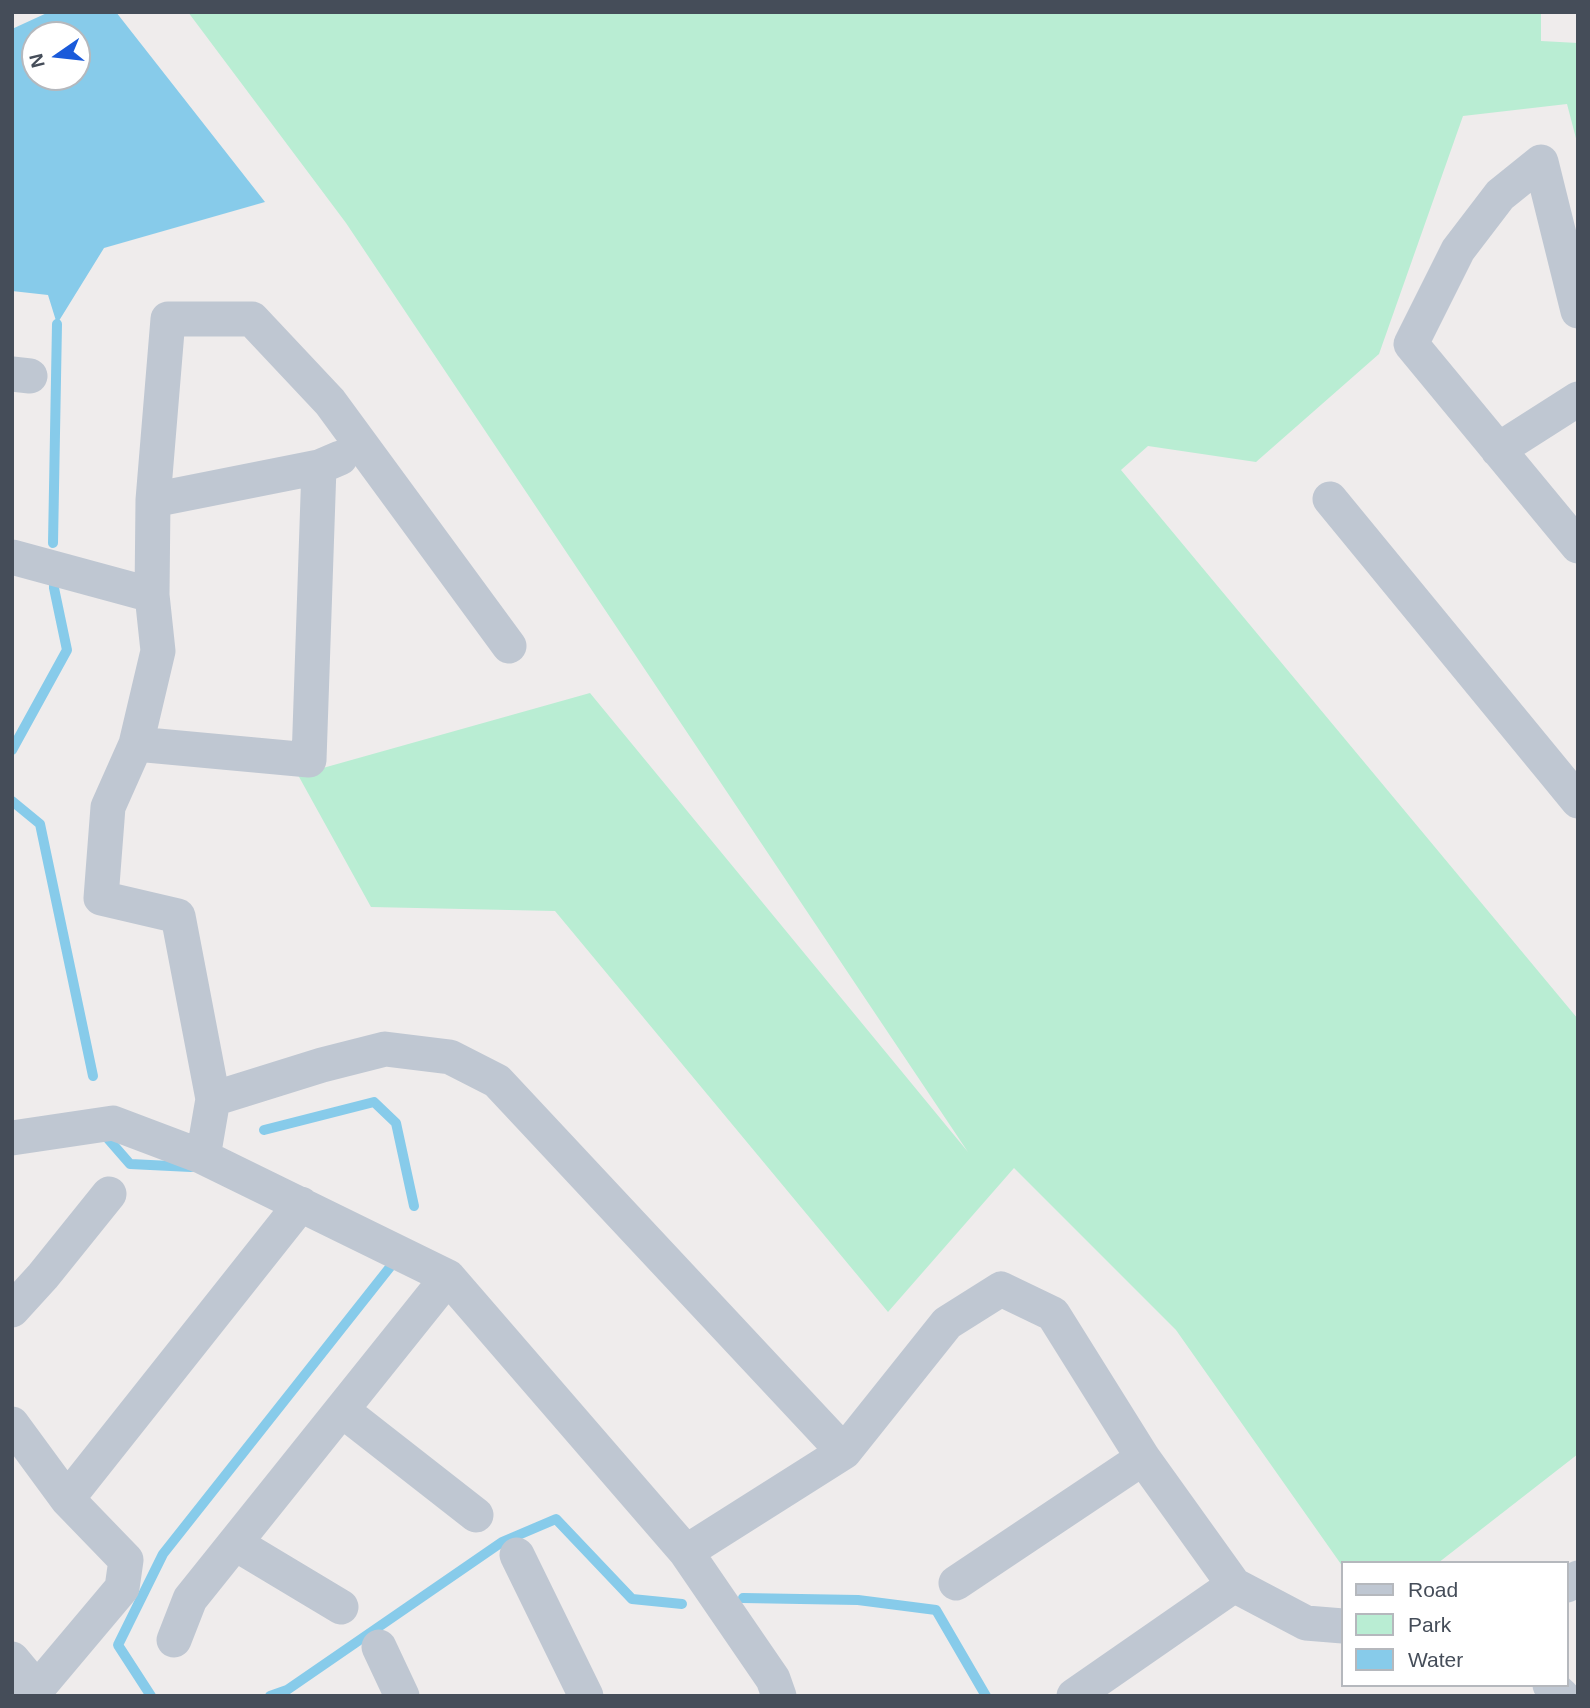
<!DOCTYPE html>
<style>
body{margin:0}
#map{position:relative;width:1590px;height:1708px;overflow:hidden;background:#efecec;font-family:Arial,sans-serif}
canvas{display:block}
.frame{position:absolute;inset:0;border:14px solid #454d59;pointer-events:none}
.legend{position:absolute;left:1341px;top:1561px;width:228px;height:126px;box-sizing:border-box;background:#fff;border:2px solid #b5b8bd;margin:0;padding:9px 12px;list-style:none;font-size:21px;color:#454d59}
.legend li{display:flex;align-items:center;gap:14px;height:35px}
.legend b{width:35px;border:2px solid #b5b8bd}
.north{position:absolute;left:21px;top:21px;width:70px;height:70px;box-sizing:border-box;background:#fff;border:2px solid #b5b8bd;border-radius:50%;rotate:256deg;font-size:19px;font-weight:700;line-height:28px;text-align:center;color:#454d59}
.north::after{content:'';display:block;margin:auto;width:24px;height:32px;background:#1a5ada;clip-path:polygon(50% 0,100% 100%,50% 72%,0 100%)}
</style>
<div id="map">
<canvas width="1590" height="1708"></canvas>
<div class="frame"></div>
<ul class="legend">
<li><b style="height:9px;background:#bfc7d2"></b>Road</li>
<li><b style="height:19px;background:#b9edd3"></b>Park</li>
<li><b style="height:19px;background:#87cbea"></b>Water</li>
</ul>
<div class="north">N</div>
</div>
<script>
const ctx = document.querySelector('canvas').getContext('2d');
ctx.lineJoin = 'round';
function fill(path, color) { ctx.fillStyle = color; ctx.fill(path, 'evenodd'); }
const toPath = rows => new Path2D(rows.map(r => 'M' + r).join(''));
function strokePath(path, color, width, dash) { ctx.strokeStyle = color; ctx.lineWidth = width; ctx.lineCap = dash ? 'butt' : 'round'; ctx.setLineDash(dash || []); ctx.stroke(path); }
fill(toPath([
 [188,12,1541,12,1541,41,1578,43,1578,146,1567,104,1463,116,1379,354,1256,462,1148,446,1121,470,1578,1019,1578,1454,1438,1563,1343,1563,1343,1567,1176,1330,1014,1168,888,1312,555,911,371,907,298,775,590,693,968,1152,346,223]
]), '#b9edd3');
fill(toPath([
 [49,12,116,12,265,202,104,248,57,324,48,295,12,291,12,29],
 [35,35,77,35,77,77,35,77]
]), '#87cbea');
strokePath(toPath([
 [53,543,57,324],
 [12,750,67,650,54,588,54,574],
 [12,801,40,824,93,1076],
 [264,1130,374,1102,396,1123,414,1206],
 [103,1133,130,1164,191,1167],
 [743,1598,858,1600,936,1610,986,1696],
 [151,1696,118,1645,163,1554,398,1257],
 [270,1696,287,1690,502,1542,556,1519,632,1599,682,1604]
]), '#87cbea', 10);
strokePath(toPath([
 [1578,311,1541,162,1500,195,1458,250,1411,344,1578,546],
 [12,374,30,376],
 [1498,450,1578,399],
 [1330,499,1578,801],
 [153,500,319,467,340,458],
 [12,557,152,595],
 [136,744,309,760,319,467],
 [213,1099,178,916,101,898,108,807,136,744,158,651,152,595,153,500,168,319,252,319,330,402,509,646],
 [12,1138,113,1123,203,1157,448,1277,686,1552,773,1679,779,1696],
 [203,1157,213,1099,322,1065,385,1049,450,1057,497,1081,844,1452],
 [12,1310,43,1276,109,1194],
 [343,1411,476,1515],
 [12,1424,67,1499,126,1560,122,1588,37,1689],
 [67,1499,301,1204],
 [236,1544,341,1607],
 [686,1552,844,1452,947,1323,1001,1289,1053,1314,1143,1458,1234,1585,1306,1623,1343,1626],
 [517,1555,586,1696],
 [956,1583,1143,1458],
 [1567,1585,1578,1578],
 [174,1640,190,1599,448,1277],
 [379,1647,402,1696],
 [12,1659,37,1689,30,1696],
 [1550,1685,1562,1696],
 [1074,1696,1234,1585]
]), '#bfc7d2', 35);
</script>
